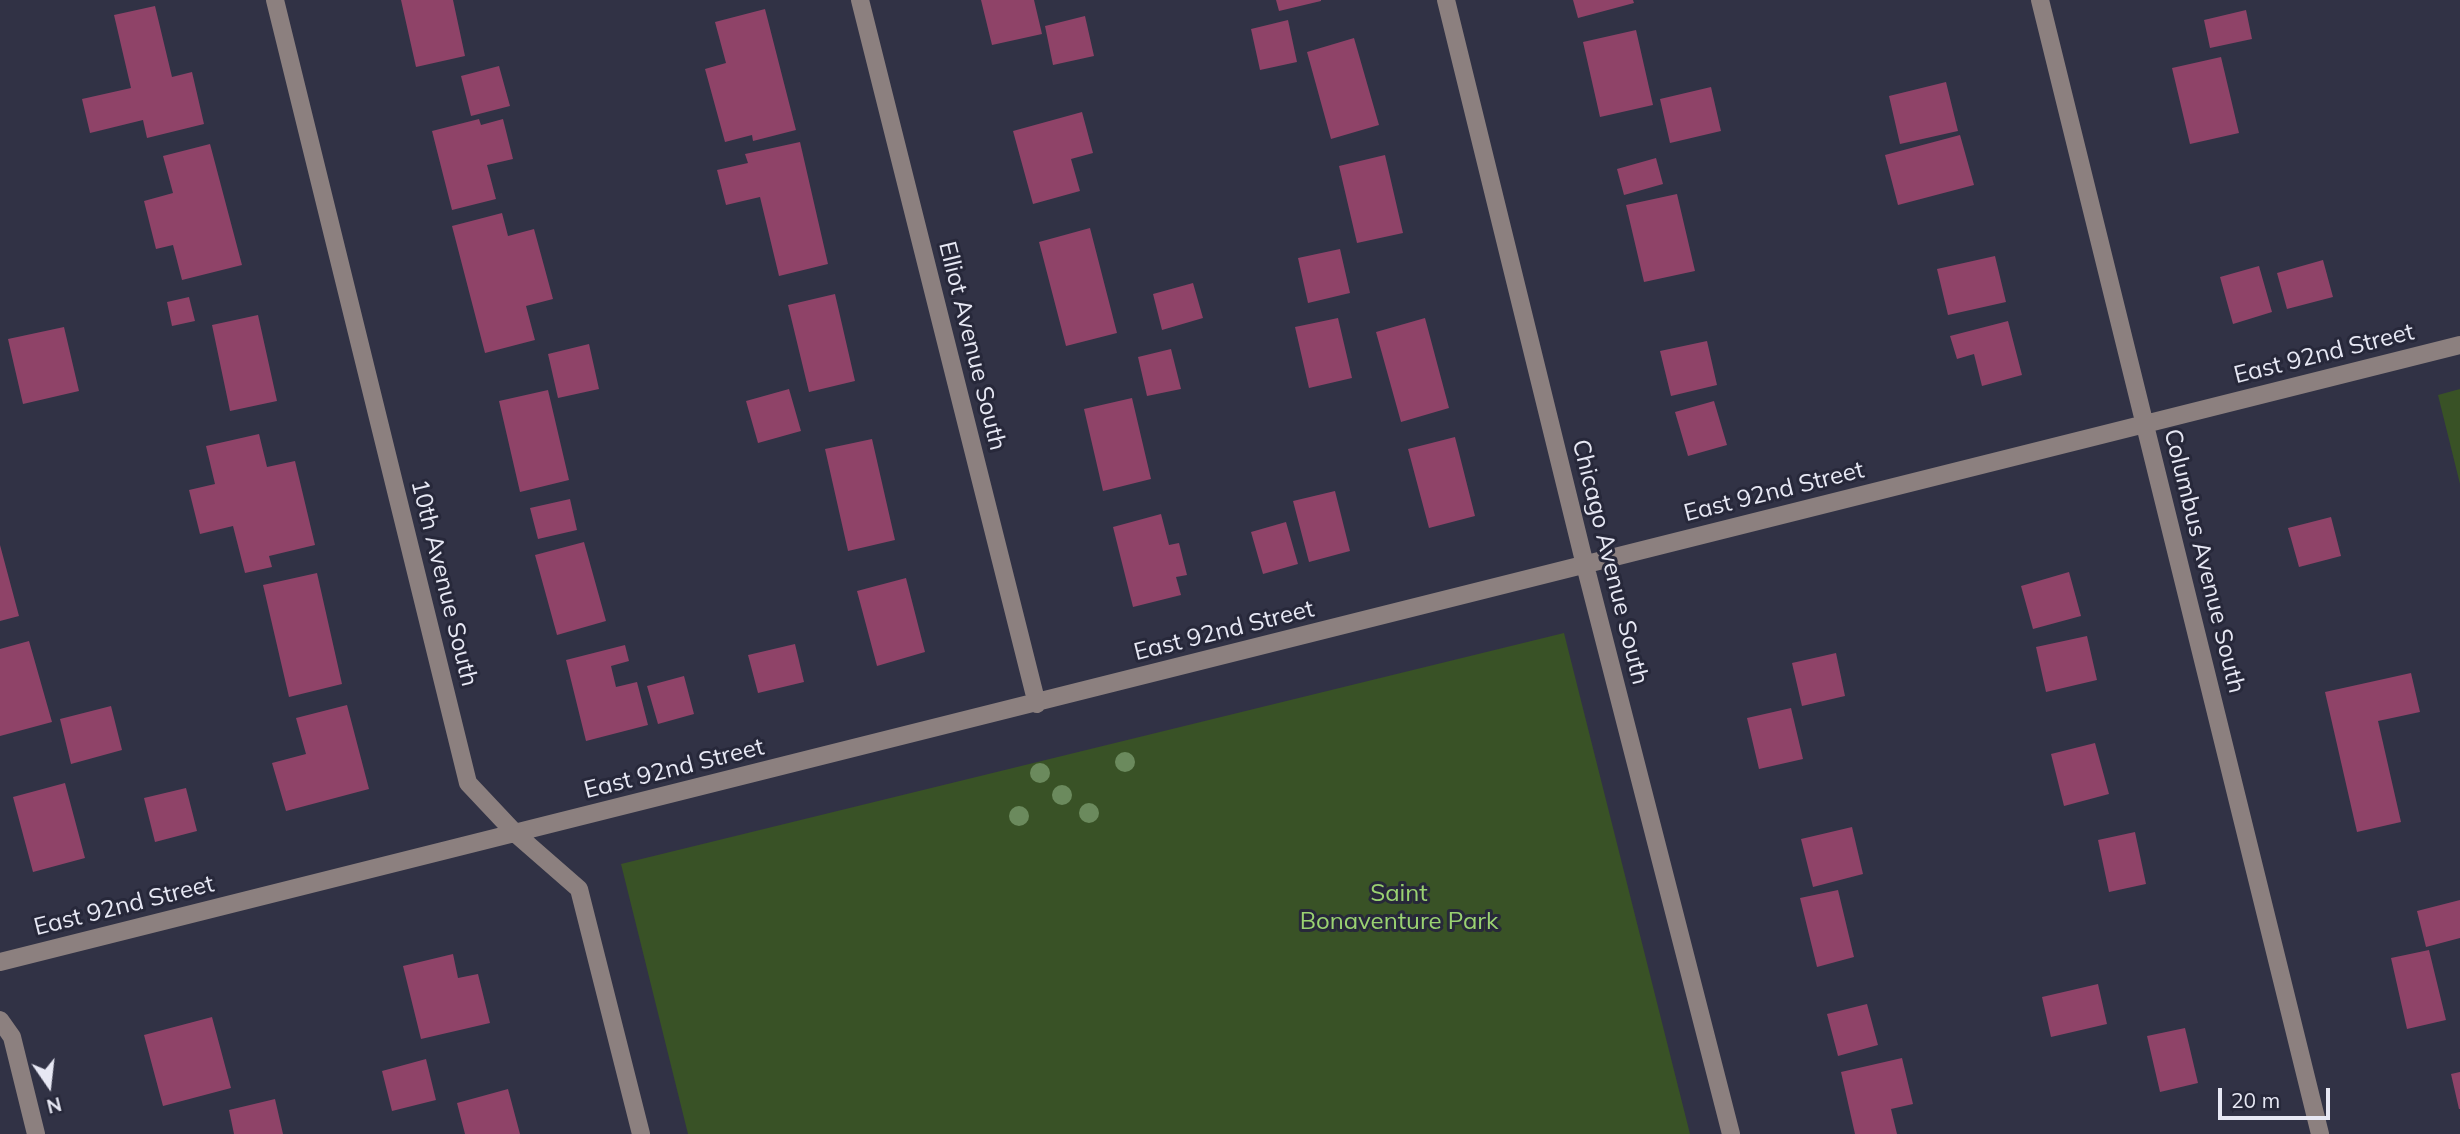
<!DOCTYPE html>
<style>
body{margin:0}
#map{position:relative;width:2460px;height:1134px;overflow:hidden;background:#313245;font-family:Mulish,sans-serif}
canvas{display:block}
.north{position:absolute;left:14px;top:1050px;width:70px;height:70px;-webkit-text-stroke:5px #27283a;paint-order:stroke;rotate:166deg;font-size:19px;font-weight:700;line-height:28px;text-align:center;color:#e7e8f4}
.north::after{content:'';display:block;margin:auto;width:24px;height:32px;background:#e7e8f4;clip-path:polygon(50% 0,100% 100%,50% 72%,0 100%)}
.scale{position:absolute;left:2218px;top:1088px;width:112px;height:32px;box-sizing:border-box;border:4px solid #e7e8f4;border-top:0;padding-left:9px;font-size:21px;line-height:24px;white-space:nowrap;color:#e7e8f4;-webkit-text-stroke:5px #27283a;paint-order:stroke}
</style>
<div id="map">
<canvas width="2460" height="1134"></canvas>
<div class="north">N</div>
<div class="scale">20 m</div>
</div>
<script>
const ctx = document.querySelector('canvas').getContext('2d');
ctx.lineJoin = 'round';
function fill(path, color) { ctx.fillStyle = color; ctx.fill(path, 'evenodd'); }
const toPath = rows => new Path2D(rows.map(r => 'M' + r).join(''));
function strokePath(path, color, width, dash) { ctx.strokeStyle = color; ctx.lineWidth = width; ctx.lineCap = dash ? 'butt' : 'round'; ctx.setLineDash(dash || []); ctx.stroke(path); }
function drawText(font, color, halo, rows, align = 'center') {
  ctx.font = font + ' Mulish,sans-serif'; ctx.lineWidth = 6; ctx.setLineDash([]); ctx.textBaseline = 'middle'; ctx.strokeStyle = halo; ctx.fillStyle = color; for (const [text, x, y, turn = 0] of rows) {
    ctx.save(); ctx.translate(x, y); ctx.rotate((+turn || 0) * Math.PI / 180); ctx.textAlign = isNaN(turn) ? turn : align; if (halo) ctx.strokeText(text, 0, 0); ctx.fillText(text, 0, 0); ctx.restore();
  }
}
fill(toPath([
 [2460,389,2460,484,2438,395],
 [1564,633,1690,1134,688,1134,621,864]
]), '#395226');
fill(toPath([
 [401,0,453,0,465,56,416,67],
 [981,0,1034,0,1042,34,992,45],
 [1276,0,1321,0,1321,1,1279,11],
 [1573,0,1633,0,1634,3,1578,18],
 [155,6,172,77,192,72,204,124,147,138,143,120,90,133,82,99,131,88,114,15],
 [765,9,796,130,753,141,752,135,725,142,705,69,726,63,715,22],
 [2246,10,2252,39,2210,48,2204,20],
 [1085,16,1094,56,1053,65,1045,26],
 [1288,20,1297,62,1260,70,1251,29],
 [1636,30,1653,105,1600,117,1583,42],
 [1354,38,1379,125,1331,139,1307,52],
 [2221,57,2239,133,2190,144,2172,68],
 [499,66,510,106,471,116,461,76],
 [1946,82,1958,131,1900,144,1889,96],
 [1711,87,1721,131,1670,143,1660,99],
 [1082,112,1093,153,1071,159,1080,191,1033,204,1013,131],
 [479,119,481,125,503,119,513,159,487,165,496,199,452,210,432,131],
 [1960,135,1974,185,1898,205,1885,155],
 [800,142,828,264,779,276,760,197,726,205,717,170,748,163,745,154],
 [210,144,242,265,182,280,173,245,156,249,144,201,173,193,163,156],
 [1385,155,1403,233,1357,243,1339,166],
 [1656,158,1663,184,1624,195,1617,169],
 [1677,194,1695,271,1644,282,1626,205],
 [502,213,508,236,534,229,553,299,526,306,535,340,485,353,452,226],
 [1090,228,1117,333,1066,346,1039,242],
 [1340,249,1350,293,1308,303,1298,258],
 [1995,256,2006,302,1948,315,1937,269],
 [2323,260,2333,297,2287,309,2277,273],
 [2259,266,2272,312,2233,324,2220,277],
 [1193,283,1203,318,1162,330,1153,294],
 [835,294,855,381,809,392,788,305],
 [189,297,195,321,172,326,167,302],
 [258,315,277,401,230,411,212,325],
 [1338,318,1352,378,1309,388,1295,327],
 [1425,318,1449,408,1401,422,1376,332],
 [2008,321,2022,375,1982,386,1974,354,1957,359,1950,336],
 [64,327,79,391,23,404,8,339],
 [1707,341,1717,385,1671,396,1660,351],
 [589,344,599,389,558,398,548,354],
 [1171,349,1181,389,1147,396,1138,357],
 [789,389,801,431,758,443,746,401],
 [548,390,569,480,520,492,499,401],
 [1132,398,1151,479,1103,491,1084,409],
 [1714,401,1727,445,1688,456,1675,412],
 [259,434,267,467,295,461,315,545,269,556,272,567,245,573,233,526,200,534,189,490,215,484,206,446],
 [1455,437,1475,516,1429,528,1408,449],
 [872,439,895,540,848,551,825,449],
 [1335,491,1350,551,1309,562,1293,501],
 [570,499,577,530,538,539,530,508],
 [1161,514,1169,545,1179,543,1187,575,1176,577,1181,595,1133,607,1113,527],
 [2331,517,2341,556,2299,567,2288,528],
 [1286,522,1298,564,1263,574,1251,532],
 [584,542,606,621,557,635,535,555],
 [0,545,19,616,0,621],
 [2069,572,2081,616,2033,629,2021,586],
 [317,573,342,684,289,697,263,585],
 [906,578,925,652,877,666,857,591],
 [2087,636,2097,680,2046,692,2036,647],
 [29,641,52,722,0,736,0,649],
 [795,644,804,682,758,693,748,655],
 [625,645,629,661,611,666,616,687,637,682,648,725,586,741,566,660],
 [1836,653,1845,696,1802,706,1792,663],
 [2411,673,2420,712,2378,721,2401,822,2357,832,2325,692],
 [684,676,694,714,658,724,647,686],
 [347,705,369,789,286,811,272,763,306,754,296,718],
 [111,706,122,750,71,764,60,719],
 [1791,708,1803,759,1759,769,1747,718],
 [2095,743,2109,794,2064,806,2051,754],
 [65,783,85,858,33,872,13,797],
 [186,788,197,831,155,842,144,798],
 [1852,827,1863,874,1813,887,1801,839],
 [2135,832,2146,884,2109,892,2098,840],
 [1838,890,1854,957,1817,967,1800,898],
 [2460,900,2460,938,2426,947,2417,911],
 [2429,950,2446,1020,2407,1029,2391,958],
 [453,954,458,978,478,974,490,1023,421,1039,403,966],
 [2098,984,2107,1024,2051,1037,2042,997],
 [1867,1004,1878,1045,1838,1056,1827,1014],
 [212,1017,231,1088,163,1106,144,1035],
 [2185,1028,2198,1083,2160,1092,2147,1036],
 [1902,1058,1913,1104,1891,1109,1897,1134,1855,1134,1841,1072],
 [426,1059,436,1100,392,1111,382,1071],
 [2460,1072,2460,1109,2459,1109,2451,1074],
 [508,1089,520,1134,465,1134,457,1103],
 [275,1099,283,1134,234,1134,229,1110]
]), '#8f4368');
strokePath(toPath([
 [275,0,468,783,516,834,579,889,641,1134],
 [860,0,1037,704],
 [1446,0,1585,565,1731,1134],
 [2040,0,2320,1134],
 [0,962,2460,345],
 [0,1020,12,1037,36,1134]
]), '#8c807f', 18);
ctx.fillStyle = '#6b8a5d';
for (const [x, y] of [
 [1125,762],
 [1040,773],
 [1062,795],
 [1089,813],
 [1019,816]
]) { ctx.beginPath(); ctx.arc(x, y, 10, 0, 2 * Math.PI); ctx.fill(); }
drawText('24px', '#e7e8f4', '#27283a', [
 ["Elliot Avenue South",972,346,76],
 ["East 92nd Street",2324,354,-14],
 ["East 92nd Street",1774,492,-14],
 ["Columbus Avenue South",2204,561,76],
 ["Chicago Avenue South",1610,562,76],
 ["10th Avenue South",444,583,76],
 ["East 92nd Street",1224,631,-14],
 ["East 92nd Street",674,769,-14],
 ["East 92nd Street",124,906,-14]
]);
drawText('24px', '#9ad271', '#27283a', [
 ["Saint",1399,894],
 ["Bonaventure Park",1399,922]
]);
</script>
